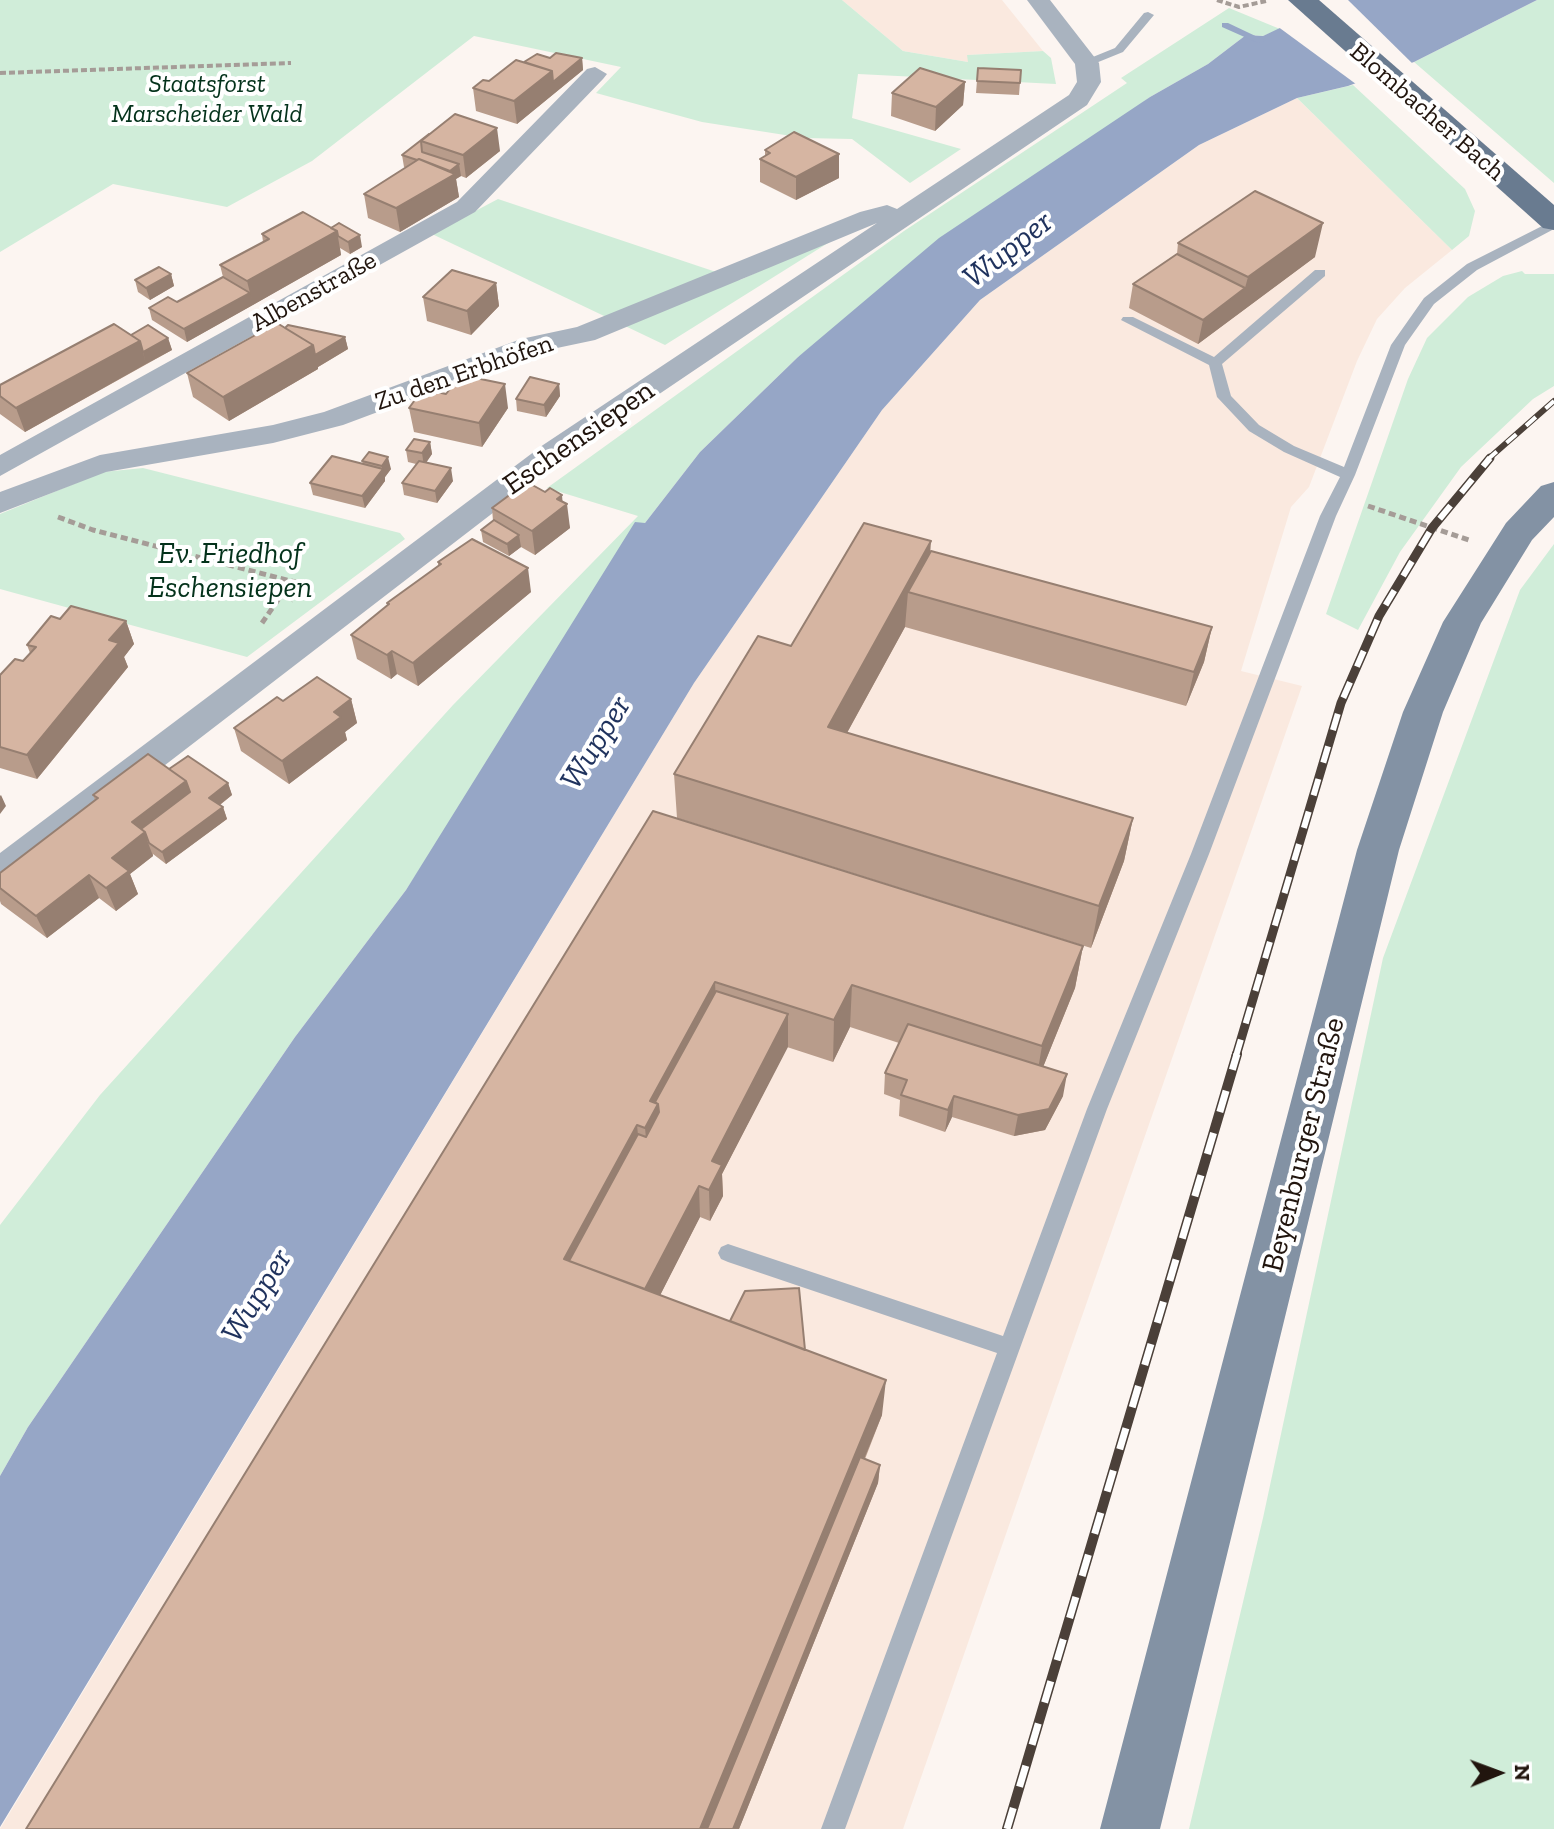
<!DOCTYPE html>
<meta charset="utf-8">
<style>
body{margin:0}
#map{position:relative;width:1554px;height:1829px;overflow:hidden;background:#fcf5f1;font-family:"Zilla Slab",serif}
canvas{display:block}
.north{position:absolute;left:1458px;top:1733px;width:80px;height:80px;-webkit-text-stroke:6px #fff;paint-order:stroke;rotate:89deg;font-size:22px;font-weight:700;line-height:32px;text-align:center;color:#21150e}
.north::after{content:'';display:block;margin:auto;width:28px;height:36px;background:#21150e;clip-path:polygon(50% 0,100% 100%,50% 72%,0 100%)}
</style>
<div id="map">
<canvas width="1554" height="1829"></canvas>
<div class="north">N</div>
</div>
<script>
const ctx = document.querySelector('canvas').getContext('2d');
ctx.lineJoin = 'round';
function fill(path, color) { ctx.fillStyle = color; ctx.fill(path, 'evenodd'); }
const toPath = rows => new Path2D(rows.map(r => 'M' + r).join(''));
function strokePath(path, color, width, dash) { ctx.strokeStyle = color; ctx.lineWidth = width; ctx.lineCap = dash ? 'butt' : 'round'; ctx.setLineDash(dash || []); ctx.stroke(path); }
function drawText(font, color, halo, rows, align = 'center') {
  ctx.font = font + ' "Zilla Slab",serif'; ctx.lineWidth = 8; ctx.setLineDash([]); ctx.textBaseline = 'middle'; ctx.strokeStyle = halo; ctx.fillStyle = color; for (const [text, x, y, turn = 0] of rows) {
    ctx.save(); ctx.translate(x, y); ctx.rotate((+turn || 0) * Math.PI / 180); ctx.textAlign = isNaN(turn) ? turn : align; if (halo) ctx.strokeText(text, 0, 0); ctx.fillText(text, 0, 0); ctx.restore();
  }
}
fill(toPath([
 [842,0,1002,0,1043,51,968,55,968,62,903,51],
 [1297,98,1452,250,1405,288,1377,319,1357,361,1309,487,1291,507,1241,671,1302,686,903,1829,0,1829,694,683,882,410,980,300,1199,145]
]), '#fae9df');
fill(toPath([
 [0,0,842,0,903,51,968,62,967,55,1043,51,1051,58,1056,84,858,74,852,118,961,149,910,183,852,139,804,138,702,122,596,93,621,67,474,36,312,161,227,207,113,184,0,252],
 [1537,0,1554,0,1554,183,1414,62],
 [1229,8,1280,29,1263,36,1246,35,1208,64,1150,97,798,357,700,452,645,523,406,890,295,1037,28,1427,0,1476,0,1225,100,1095,453,705,638,516,547,488,904,231,1127,83,1121,78],
 [1353,85,1465,189,1475,211,1469,236,1452,250,1297,98],
 [498,199,740,280,844,233,665,345,432,234],
 [1522,271,1525,274,1554,274,1554,386,1533,399,1461,467,1400,552,1358,630,1326,614,1408,379,1427,338,1468,297,1503,276],
 [143,468,400,533,405,539,247,657,0,589,0,514,103,472],
 [1554,544,1554,1829,1189,1829,1263,1518,1383,958,1520,590]
]), '#d0edd9');
fill(toPath([
 [1339,0,1537,0,1414,62,1348,86,1297,98,1199,145,980,300,882,410,694,683,0,1827,0,1476,28,1427,295,1037,406,890,635,522,645,523,700,452,798,357,939,238,1150,97,1208,64,1246,35,1263,36]
]), '#96a6c6');
fill(toPath([
 [1330,0,1348,0,1415,66,1360,87,1277,26]
]), '#fcf5f1');
fill(toPath([
 [1222,23,1228,23,1266,41,1258,43,1222,27,1222,23]
]), '#96a6c6');
strokePath(toPath([
 [1217,0,1239,7,1266,1],
 [0,73,291,63]
]), '#a59c97', 4, [6, 3]);
strokePath(toPath([
 [1368,506,1469,540],
 [58,517,93,530,291,581,262,623],
 [291,581,303,584,291,601]
]), '#a59c97', 5, [7, 4]);
fill(toPath([
 [1148,12,1154,15,1123,52,1091,65,1083,65,1083,61,1115,48,1144,13,1148,12],
 [1554,220,1554,229,1477,270,1434,304,1405,345,1355,475,1336,516,1209,854,1107,1109,845,1829,821,1829,997,1353,728,1262,721,1259,718,1253,721,1247,728,1244,1003,1336,1087,1109,1191,854,1320,516,1340,477,1284,452,1249,431,1217,397,1209,365,1121,320,1123,317,1133,317,1214,357,1315,270,1325,270,1325,276,1222,364,1231,396,1259,425,1294,446,1344,467,1391,345,1424,298,1467,264,1554,220]
]), '#a9b3bf');
fill(toPath([
 [1027,0,1050,0,1099,63,1101,82,1087,105,563,459,13,882,0,886,0,853,543,445,877,223,595,340,538,352,343,425,273,443,106,472,0,513,0,492,100,455,273,425,324,412,521,339,577,327,860,212,887,205,897,209,1069,95,1077,82,1075,64,1027,0],
 [595,67,607,74,603,79,475,212,0,476,0,455,457,202,587,69,595,67]
]), '#a9b3bf');
fill(toPath([
 [1554,482,1554,517,1532,540,1481,623,1443,712,1399,850,1160,1829,1100,1829,1357,850,1403,712,1443,622,1506,523,1541,486,1554,482]
]), '#8392a4');
fill(toPath([
 [1288,0,1319,0,1554,205,1554,230,1543,228,1288,0]
]), '#697b90');
const railFar2 = toPath([
 [1487,460,1554,401]
]);
const railFar1 = toPath([
 [1236,1056,1341,703,1379,616,1432,528,1490,458]
]);
const rail = toPath([
 [1007,1829,1237,1054]
]);
strokePath(railFar2, '#4b4039', 6);
strokePath(railFar1, '#4b4039', 9);
strokePath(rail, '#4b4039', 10);
strokePath(railFar2, '#fff', 4, [13]);
strokePath(railFar1, '#fff', 6, [17]);
strokePath(rail, '#fff', 7, [22]);
fill(toPath([
 [550,58,582,58,583,70,517,124,476,111,473,88,489,81,524,62],
 [978,68,1021,70,1019,95,976,93],
 [965,82,963,105,935,131,891,116,892,93],
 [455,114,500,151,466,178,461,176,456,179,459,197,400,232,368,218,364,194,406,167,404,167,402,155],
 [765,150,839,154,839,178,796,200,760,182,760,159,765,156],
 [303,212,362,247,350,254,340,248,341,255,187,342,152,320,149,308,177,302,223,277,220,265,263,242,262,234],
 [1178,243,1315,257,1198,344,1129,308,1133,284,1177,254],
 [171,274,174,286,150,300,138,292,135,280],
 [496,283,499,306,471,335,427,321,423,297],
 [285,328,345,337,348,349,318,367,318,369,229,421,193,397,187,373],
 [131,335,168,338,172,350,25,432,0,414,0,385],
 [559,384,560,396,546,417,517,411,516,399],
 [409,408,508,408,482,447,414,432],
 [430,442,432,454,426,462,453,481,437,503,404,495,402,483,416,464,408,462,406,450],
 [369,452,391,469,385,477,385,481,365,508,313,495,310,483,363,464,362,461],
 [563,502,570,528,535,555,521,547,509,556,483,542,481,530,493,521,492,508],
 [931,551,1212,627,1204,662,1186,706,905,627,847,733,1133,818,1124,861,1091,948,677,818,674,774,791,646],
 [438,562,531,592,418,686,397,674,391,679,357,659,351,635,387,606,387,603,438,566],
 [60,619,126,621,134,644,124,657,128,667,37,779,0,768,0,675,23,661,30,653,27,645],
 [351,699,357,723,345,732,347,740,289,784,241,751,234,728,283,701],
 [169,769,228,783,232,795,220,805,223,807,227,819,166,864,153,854,153,856,130,874,138,894,116,911,99,898,47,938,1,904,0,901,0,873,95,800,93,795],
 [653,811,1083,946,1075,988,1043,1067,1063,1096,1045,1130,1014,1136,952,1117,945,1132,899,1116,900,1100,884,1094,885,1073,899,1043,850,1027,833,1062,787,1047,722,1174,723,1196,710,1221,700,1217,660,1295,805,1350,882,1415,865,1459,880,1465,878,1483,739,1829,26,1829]
]), '#b89c8b');
fill(toPath([
 [582,58,583,70,517,124,514,101,552,71],
 [965,82,963,105,935,131,936,107],
 [497,128,500,151,466,178,463,155],
 [839,154,839,178,796,200,796,177],
 [459,164,461,176,456,179,459,197,400,232,396,208],
 [1323,223,1315,257,1198,344,1203,320,1245,288,1248,277],
 [337,231,341,255,253,305,247,281],
 [360,235,362,247,350,254,348,242],
 [171,274,174,286,150,300,146,288],
 [496,283,499,306,471,335,467,311],
 [250,293,253,305,187,342,184,329],
 [345,337,348,349,318,367,318,369,229,421,223,397,313,345],
 [168,338,172,350,146,364,143,352],
 [140,341,146,364,25,432,16,408],
 [505,384,508,408,482,447,479,423],
 [559,384,560,396,546,417,544,405],
 [430,442,432,454,424,466,422,453],
 [388,457,391,469,385,477,385,481,365,508,362,496,382,470,382,466],
 [451,468,453,481,437,503,435,491],
 [562,495,563,507,567,504,570,528,535,555,532,531,557,499],
 [519,535,521,547,509,556,507,544],
 [931,541,928,586,908,592,905,627,826,771,828,727],
 [528,568,531,592,418,686,413,663],
 [126,621,134,644,124,657,128,667,37,779,27,755,109,640],
 [1212,627,1204,662,1186,706,1194,672],
 [392,651,397,674,391,679,387,655],
 [351,699,357,723,345,732,347,740,289,784,282,761,334,712],
 [186,781,194,804,147,840,153,856,130,874,138,894,116,911,106,888,112,858,132,822],
 [228,783,232,795,213,810,209,798],
 [1,795,6,806,0,814,0,796],
 [223,807,227,819,166,864,162,852],
 [1133,818,1124,861,1091,948,1099,906],
 [89,875,99,898,47,938,36,916],
 [1083,946,1075,988,1035,1087,1042,1046],
 [715,982,717,1024,649,1168,645,1128,650,1101],
 [852,985,850,1027,833,1062,834,1020],
 [788,1014,788,1047,722,1174,723,1196,710,1221,709,1190,712,1161],
 [1067,1074,1063,1096,1045,1130,1014,1136,1018,1115],
 [954,1096,952,1117,945,1132,948,1110],
 [637,1125,641,1165,583,1274,564,1259],
 [699,1186,700,1217,645,1325,641,1296],
 [886,1380,882,1415,713,1829,700,1829],
 [880,1465,878,1483,739,1829,733,1829]
]), '#967f71');
const building = toPath([
 [556,53,582,58,553,82,552,71,524,62,537,54,550,58,556,53],
 [516,60,552,71,514,101,473,88,483,80,489,81,516,60],
 [920,68,965,82,936,107,892,93,920,68],
 [978,68,1021,70,1020,83,977,81,978,68],
 [455,114,497,128,463,155,421,141,455,114],
 [794,132,839,154,796,177,760,159,770,153,765,150,794,132],
 [429,134,421,141,422,152,459,164,450,171,419,159,417,160,402,155,429,134],
 [419,159,455,174,396,208,364,194,419,159],
 [1255,191,1323,223,1248,277,1178,243,1255,191],
 [303,212,337,231,247,281,220,265,269,239,262,234,303,212],
 [339,223,360,235,348,242,338,236,337,231,331,228,339,223],
 [1177,254,1245,288,1203,320,1133,284,1177,254],
 [159,267,171,274,146,288,135,280,159,267],
 [452,270,496,283,467,311,423,297,452,270],
 [223,277,250,293,184,329,149,308,168,297,177,302,223,277],
 [277,323,313,345,223,397,187,373,277,323],
 [114,324,140,341,16,408,0,396,0,385,114,324],
 [148,325,168,338,143,352,140,341,131,335,148,325],
 [288,325,345,337,315,355,313,345,285,328,288,325],
 [461,375,505,384,479,423,409,408,423,389,446,394,461,375],
 [530,377,559,384,544,405,516,399,530,377],
 [414,439,430,442,422,453,406,450,414,439],
 [369,452,388,457,382,466,362,461,369,452],
 [332,456,383,469,362,496,310,483,332,456],
 [419,461,451,468,435,491,402,483,419,461],
 [527,482,545,492,550,488,562,495,557,499,567,504,532,531,492,508,527,482],
 [494,520,519,535,507,544,481,530,494,520],
 [864,523,931,541,828,727,1133,818,1099,906,674,774,758,636,791,646,864,523],
 [472,539,528,568,413,663,392,651,387,655,351,635,389,604,387,603,441,564,438,562,472,539],
 [931,551,1212,627,1194,672,908,592,931,551],
 [71,606,126,621,109,640,119,643,27,755,0,747,0,675,15,659,23,661,36,647,27,645,51,616,60,619,71,606],
 [317,677,351,699,334,712,341,717,282,761,234,728,277,697,283,701,317,677],
 [148,754,186,781,132,822,145,832,112,858,129,871,106,888,89,875,36,916,0,888,0,873,98,798,93,795,148,754],
 [188,756,228,783,209,798,223,807,162,852,149,843,145,832,141,829,190,792,186,781,169,769,188,756],
 [653,811,1083,946,1042,1046,852,985,834,1020,715,982,650,1101,658,1104,645,1128,637,1125,564,1259,886,1380,700,1829,26,1829,653,811],
 [716,991,788,1014,712,1161,722,1165,709,1190,699,1186,645,1289,569,1261,638,1134,646,1137,659,1112,658,1104,655,1102,716,991],
 [908,1024,1067,1074,1049,1109,1018,1115,954,1096,948,1110,901,1095,907,1080,885,1073,908,1024],
 [799,1288,805,1350,730,1321,745,1291,799,1288],
 [860,1457,880,1465,733,1829,707,1829,860,1457]
]);
fill(building, '#d6b5a2');
strokePath(building, '#967f71', 2);
drawText('italic 26px', '#04321b', '#fff', [
 ["Staatsforst",207,85],
 ["Marscheider Wald",207,115]
]);
drawText('26px', '#21150e', '#fff', [
 ["Blombacher Bach",1427,112,41],
 ["Albenstraße",314,292,-29],
 ["Zu den Erbhöfen",464,373,-19]
]);
drawText('30px', '#21150e', '#fff', [
 ["Eschensiepen",579,438,-35],
 ["Beyenburger Straße",1304,1145,-76]
]);
drawText('italic 30px', '#04321b', '#fff', [
 ["Ev. Friedhof",230,554],
 ["Eschensiepen",230,588]
]);
drawText('italic 32px', '#1f325d', '#fff', [
 ["Wupper",1008,250,-38],
 ["Wupper",596,743,-58],
 ["Wupper",257,1296,-58]
]);
</script>
